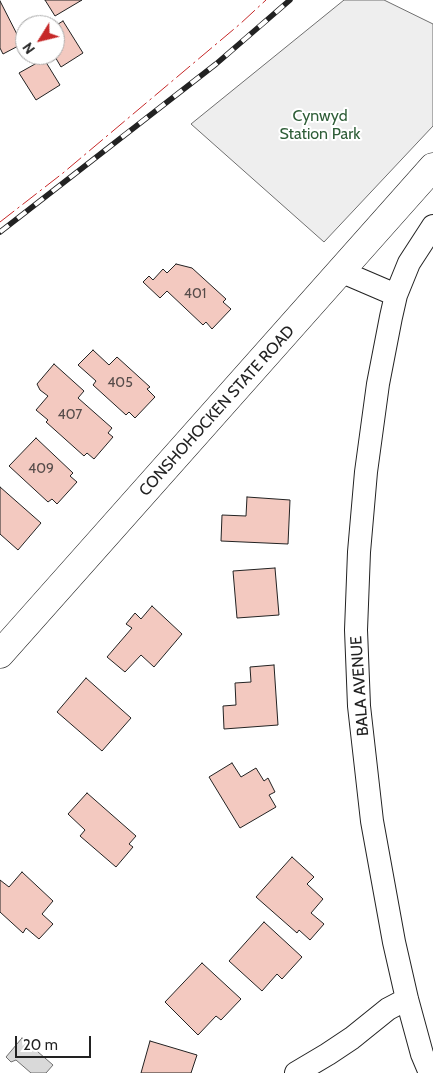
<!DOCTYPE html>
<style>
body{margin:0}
#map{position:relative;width:433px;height:1073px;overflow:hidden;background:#fff;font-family:Cabin,sans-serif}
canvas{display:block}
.north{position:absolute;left:15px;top:15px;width:50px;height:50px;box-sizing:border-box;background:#fff;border:1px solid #a7a7a7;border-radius:50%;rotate:234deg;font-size:14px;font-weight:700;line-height:20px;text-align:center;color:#222}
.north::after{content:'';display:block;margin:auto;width:18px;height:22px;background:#c62828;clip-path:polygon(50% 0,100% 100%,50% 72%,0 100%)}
.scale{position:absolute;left:15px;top:1036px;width:76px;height:22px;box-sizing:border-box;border:2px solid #222;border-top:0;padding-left:6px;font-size:15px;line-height:18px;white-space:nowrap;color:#222;-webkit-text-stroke:4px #fff;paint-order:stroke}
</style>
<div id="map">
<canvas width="433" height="1073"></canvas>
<div class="north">N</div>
<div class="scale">20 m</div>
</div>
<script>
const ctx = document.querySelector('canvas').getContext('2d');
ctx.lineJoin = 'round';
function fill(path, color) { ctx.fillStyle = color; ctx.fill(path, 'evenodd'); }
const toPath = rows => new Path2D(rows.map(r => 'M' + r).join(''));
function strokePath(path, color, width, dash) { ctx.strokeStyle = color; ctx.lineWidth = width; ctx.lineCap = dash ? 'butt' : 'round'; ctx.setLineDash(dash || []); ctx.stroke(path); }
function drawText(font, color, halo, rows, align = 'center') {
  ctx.font = font + ' Cabin,sans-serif'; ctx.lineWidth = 4; ctx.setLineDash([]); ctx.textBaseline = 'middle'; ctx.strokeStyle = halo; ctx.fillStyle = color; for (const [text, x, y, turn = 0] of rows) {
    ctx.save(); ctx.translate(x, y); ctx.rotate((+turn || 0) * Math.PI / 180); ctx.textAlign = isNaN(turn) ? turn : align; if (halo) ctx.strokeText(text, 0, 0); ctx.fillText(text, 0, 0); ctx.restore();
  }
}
const green = toPath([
 [344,0,384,0,433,24,433,126,324,242,191,124,344,0]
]);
fill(green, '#eee');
strokePath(green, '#6f6f6f', 1);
const water = toPath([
 [22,1038,53,1065,46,1073,31,1073,16,1060,11,1062,6,1057,22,1038]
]);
fill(water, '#d9d9d9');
strokePath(water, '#6f6f6f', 1);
const building = toPath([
 [45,0,82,0,55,16,45,0],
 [0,1,22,44,3,54,0,48,0,1],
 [63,21,83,53,61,67,54,55,55,26,63,21],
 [44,59,60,85,36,100,19,73,44,59],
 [176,264,192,268,226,299,223,302,231,309,212,329,206,322,203,325,167,291,160,298,143,282,149,276,153,280,163,269,167,273,176,264],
 [93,350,109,365,117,357,150,387,147,389,155,397,135,418,129,412,126,415,93,385,96,381,78,365,93,350],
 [54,364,84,391,78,398,112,428,108,433,113,437,94,459,87,453,84,456,46,422,48,420,36,410,48,396,40,390,37,384,54,364],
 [36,438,73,473,70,476,77,482,57,504,52,499,48,502,9,466,36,438],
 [0,487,41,523,18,550,0,534,0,487],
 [247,497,290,500,288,544,221,541,222,515,246,516,247,497],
 [275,568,279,615,237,618,233,571,275,568],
 [152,606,182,634,154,667,141,655,125,672,107,657,132,628,126,624,135,613,141,619,152,606],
 [274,665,278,725,224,729,223,706,236,705,235,683,251,682,250,667,274,665],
 [86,678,131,718,102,751,57,712,86,678],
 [232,763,241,777,256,768,264,781,268,778,275,792,269,795,276,807,240,828,209,777,232,763],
 [87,793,136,836,129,844,133,847,116,867,80,836,85,830,68,814,87,793],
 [292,857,314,877,307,884,323,899,311,913,324,924,310,940,299,930,297,933,256,897,292,857],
 [22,872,53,901,42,914,53,924,39,939,26,928,23,933,0,912,0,880,9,887,22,872],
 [264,922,302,957,282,979,277,974,262,991,229,961,264,922],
 [202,963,241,999,221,1020,216,1016,198,1035,165,1002,202,963],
 [150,1041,197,1055,191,1073,141,1073,150,1041]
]);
fill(building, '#f3c9c0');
strokePath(building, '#222', 1);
const minor = toPath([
 [340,271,396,295],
 [296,1073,328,1054,352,1038,388,1009,407,999],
 [430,1073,422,1054,407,999,394,942,372,821,359,706,356,630,359,552,366,472,378,384,391,317,396,295,409,263,433,226]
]);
const secondary = toPath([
 [0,654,433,167]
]);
strokePath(minor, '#222', 24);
strokePath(secondary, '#222', 29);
strokePath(minor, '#fff', 22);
strokePath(secondary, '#fff', 28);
const rail = toPath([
 [0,232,216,64,290,0]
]);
strokePath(rail, '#222', 5.5);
strokePath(rail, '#fff', 4, [11]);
strokePath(toPath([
 [0,222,63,173,240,24,266,0]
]), '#c62828', 1, [18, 4, 2.5, 4]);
drawText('14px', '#564c4a', null, [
 ["401",195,294],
 ["405",120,383],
 ["407",70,415],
 ["409",41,469]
]);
drawText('16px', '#2f5e38', '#fff', [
 ["Cynwyd",320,116],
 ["Station Park",320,134]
]);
drawText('16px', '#222', '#fff', [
 ["CONSHOHOCKEN STATE ROAD",217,411,-48],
 ["BALA AVENUE",360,686,-94]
]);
</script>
